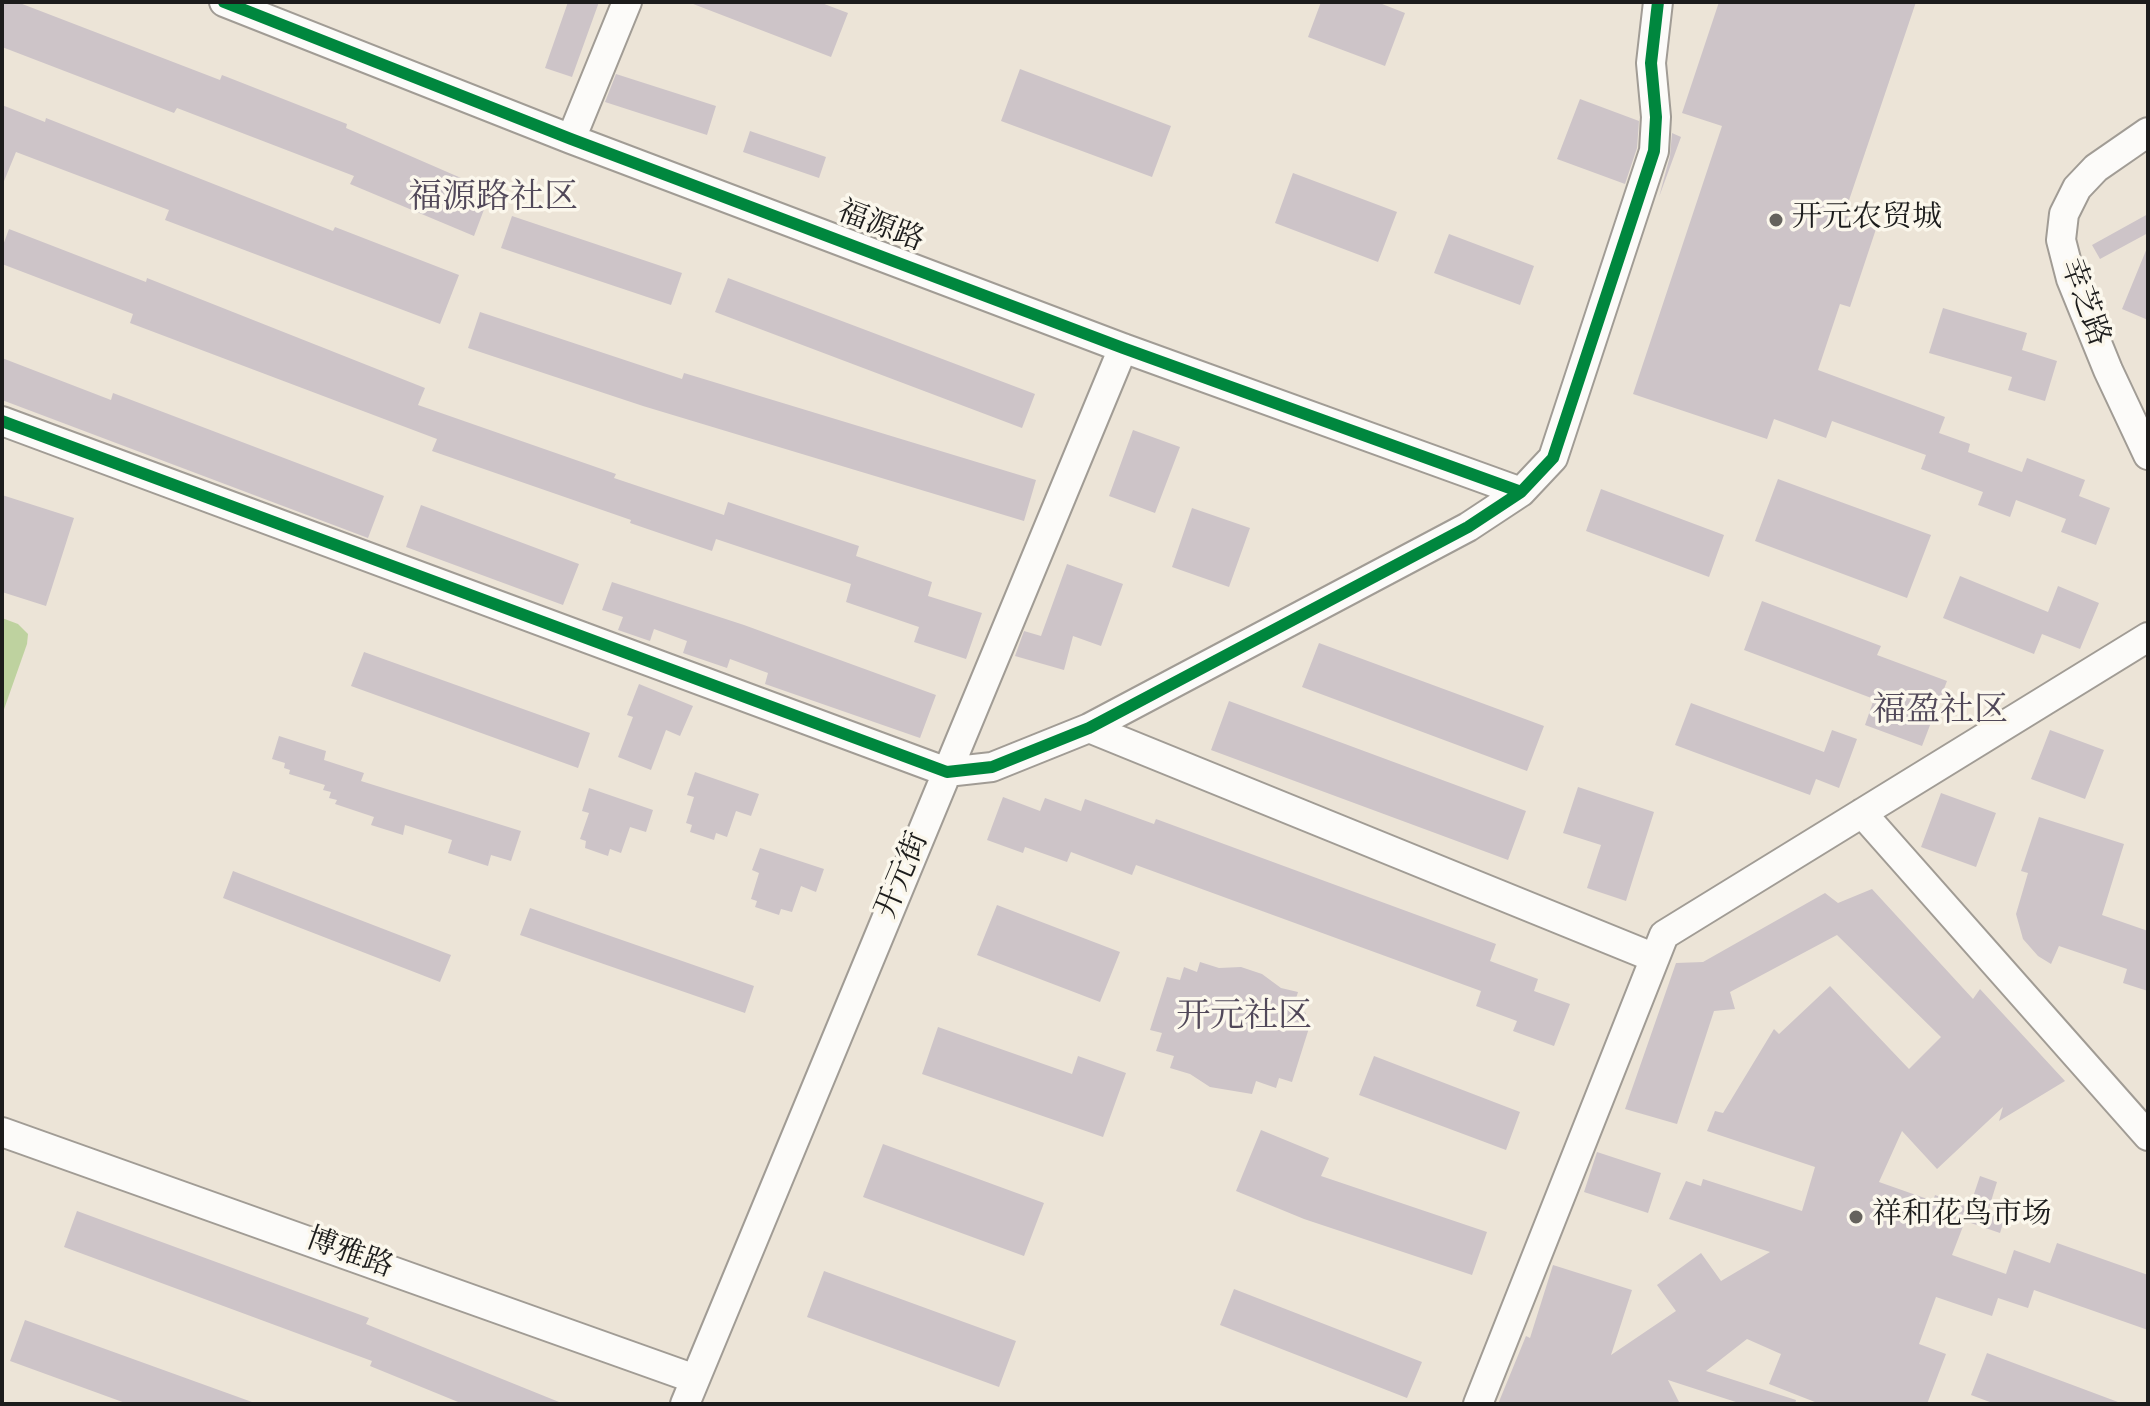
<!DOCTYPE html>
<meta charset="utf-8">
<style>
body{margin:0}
#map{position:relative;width:2150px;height:1406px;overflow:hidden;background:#ece4d7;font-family:"IM FELL DW Pica",serif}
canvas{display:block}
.frame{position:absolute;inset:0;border:4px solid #1c1c1c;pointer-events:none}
</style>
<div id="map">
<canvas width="2150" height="1406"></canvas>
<div class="frame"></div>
</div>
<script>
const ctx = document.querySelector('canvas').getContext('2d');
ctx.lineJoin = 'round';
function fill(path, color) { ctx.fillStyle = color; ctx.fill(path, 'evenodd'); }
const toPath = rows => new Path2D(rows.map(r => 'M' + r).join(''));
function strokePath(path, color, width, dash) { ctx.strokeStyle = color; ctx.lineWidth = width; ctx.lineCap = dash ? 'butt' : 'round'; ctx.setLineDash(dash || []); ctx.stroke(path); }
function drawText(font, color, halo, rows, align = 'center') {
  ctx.font = font + ' "IM FELL DW Pica","Noto Serif SC",serif'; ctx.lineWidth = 7; ctx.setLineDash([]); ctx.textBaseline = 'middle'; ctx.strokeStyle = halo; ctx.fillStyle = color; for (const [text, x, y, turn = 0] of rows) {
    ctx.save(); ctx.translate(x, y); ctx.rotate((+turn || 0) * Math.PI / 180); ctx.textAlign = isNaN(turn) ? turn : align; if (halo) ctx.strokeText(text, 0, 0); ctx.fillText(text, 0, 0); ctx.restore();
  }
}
fill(toPath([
 [2,618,18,624,28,634,27,644,2,715]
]), '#bed29f');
fill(toPath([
 [2,2,17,2,220,80,222,75,347,124,346,128,491,191,474,236,350,184,354,176,177,108,174,113,2,47],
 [568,2,599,2,572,77,545,68],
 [688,2,819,2,848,13,831,57],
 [1321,2,1377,2,1405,13,1385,66,1308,37],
 [1719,2,1916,2,1844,215,1877,226,1850,307,1840,304,1818,370,1945,417,1939,433,1970,444,1968,452,2022,472,2027,458,2085,480,2079,496,2110,508,2096,545,2061,532,2066,519,2016,500,2010,517,1978,505,1983,492,1921,469,1926,455,1832,421,1826,438,1774,419,1767,439,1633,394,1722,126,1682,113],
 [1020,69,1171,126,1152,177,1001,121],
 [616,74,716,106,707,135,605,102],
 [1580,99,1639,121,1637,148,1625,184,1557,159],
 [2,105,45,122,46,118,333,231,335,227,459,275,440,324,165,220,169,210,16,152,2,186],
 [750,131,826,157,819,178,743,152],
 [1672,133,1681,137,1659,197,1670,156],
 [1293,173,1397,212,1378,262,1275,223],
 [2148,214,2148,233,2100,259,2092,245],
 [512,216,682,273,671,305,501,248],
 [9,229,146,282,147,278,425,388,418,405,616,474,614,478,724,515,728,502,859,546,856,556,932,582,928,596,982,613,966,659,914,642,919,627,846,602,851,584,716,539,712,551,630,523,631,520,432,451,437,439,130,323,133,314,2,264,2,248],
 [1449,234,1534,266,1520,305,1434,273],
 [2147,248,2148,248,2148,320,2122,309],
 [728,278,1035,394,1022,428,715,312],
 [1943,308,2027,333,2022,350,2057,361,2045,401,2008,390,2012,377,1929,353],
 [480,312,682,379,684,373,1036,480,1024,521,643,406,468,348],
 [2,358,111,400,113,393,384,496,368,538,2,400],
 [1133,430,1180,447,1155,513,1109,496],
 [1778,479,1931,535,1907,598,1755,541],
 [1601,489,1724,535,1709,577,1586,531],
 [2,495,74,518,46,606,2,592],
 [421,505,579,564,563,605,406,547],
 [1192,508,1250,528,1229,587,1172,567],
 [1067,564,1123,584,1101,646,1073,636,1064,670,1015,656,1024,631,1041,636],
 [1960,576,2048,612,2058,586,2099,603,2080,649,2042,634,2034,654,1943,618],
 [612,582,744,625,936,695,920,738,765,684,768,673,730,659,727,668,683,653,687,641,654,629,650,641,618,630,623,617,602,610],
 [1762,601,1881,646,1877,655,1947,681,1922,746,1865,725,1874,699,1744,650],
 [1319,643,1544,726,1527,771,1302,687],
 [364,652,590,733,578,768,351,686],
 [639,684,693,706,680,736,666,730,651,770,618,757,633,717,627,715],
 [1229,701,1526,811,1508,860,1211,750],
 [1691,703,1824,752,1832,730,1857,739,1839,788,1816,779,1810,795,1675,745],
 [2050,730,2104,750,2085,799,2031,779],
 [279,736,326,751,324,760,364,773,361,781,521,831,511,861,491,855,488,866,448,853,452,840,405,825,403,835,371,825,374,817,335,804,337,800,329,798,331,792,323,790,325,785,289,774,290,770,284,768,285,763,272,759],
 [695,772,759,794,751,816,736,811,727,837,716,833,714,840,690,832,692,825,686,823,694,797,687,795],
 [1578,787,1654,812,1626,901,1587,888,1601,845,1563,833],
 [589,788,653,810,646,832,630,827,621,853,610,849,608,856,585,848,586,841,580,839,589,813,582,811],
 [1941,793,1996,813,1976,867,1921,847],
 [1003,797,1040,811,1045,798,1081,811,1085,799,1154,824,1156,819,1496,944,1490,961,1538,979,1534,991,1570,1004,1554,1046,1513,1031,1517,1021,1476,1006,1481,991,1136,865,1132,875,1071,852,1067,862,1025,847,1023,853,987,840],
 [2039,817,2124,844,2102,915,2148,931,2148,991,2123,983,2127,969,2059,946,2051,964,2038,956,2023,939,2016,914,2028,873,2021,871],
 [760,848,824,869,816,892,801,886,792,912,781,909,779,915,755,907,757,901,751,899,759,873,752,870],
 [233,871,451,955,440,982,223,898],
 [1872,889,1973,999,1980,989,2065,1081,1999,1121,2003,1107,1937,1169,1902,1131,1879,1182,1933,1201,1935,1195,1970,1208,1952,1255,2006,1274,2014,1250,2050,1263,2057,1243,2148,1275,2148,1330,2034,1290,2028,1308,1998,1298,1992,1316,1936,1297,1919,1344,1946,1354,1927,1404,1820,1404,1769,1384,1781,1354,1747,1339,1706,1371,1796,1400,1795,1404,1742,1404,1668,1380,1680,1404,1498,1404,1526,1336,1530,1338,1553,1265,1632,1290,1611,1355,1676,1311,1657,1285,1701,1253,1721,1281,1770,1252,1669,1219,1686,1181,1701,1186,1703,1179,1802,1211,1815,1167,1707,1131,1715,1111,1723,1113,1774,1029,1779,1034,1830,986,1909,1069,1941,1037,1837,935,1730,992,1735,1009,1714,1011,1677,1124,1625,1109,1676,963,1703,962,1825,893,1838,903],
 [997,905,1120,952,1100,1002,977,955],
 [530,908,754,986,745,1013,520,935],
 [1200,962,1219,968,1241,967,1262,974,1281,988,1298,992,1293,1008,1306,1013,1302,1026,1309,1028,1292,1082,1279,1078,1276,1088,1256,1081,1252,1094,1210,1087,1190,1074,1170,1068,1174,1056,1156,1051,1162,1033,1150,1030,1167,977,1180,980,1184,967,1197,972],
 [938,1027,1072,1074,1078,1056,1126,1073,1103,1137,922,1074],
 [1374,1056,1520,1112,1506,1150,1359,1095],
 [1261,1130,1329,1158,1321,1176,1487,1232,1472,1275,1304,1219,1236,1191],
 [883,1144,1044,1203,1024,1256,863,1197],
 [1597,1152,1661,1173,1648,1213,1584,1192],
 [1980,1176,1997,1182,1988,1211,2005,1217,2000,1233,1965,1221],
 [77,1211,369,1318,366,1324,564,1404,463,1404,370,1366,372,1361,64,1247],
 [824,1271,1016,1341,999,1387,807,1317],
 [1234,1289,1422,1362,1407,1398,1220,1325],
 [25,1320,252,1402,251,1404,128,1404,10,1361],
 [1987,1353,2118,1402,2118,1404,1995,1404,1971,1395]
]), '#cdc4c8');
const minor = toPath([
 [224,2,571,139,1123,348,1521,492],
 [2148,132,2096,168,2077,188,2064,214,2061,240,2071,279,2108,370,2148,455],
 [571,139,627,2],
 [2,421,947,772,992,767,1089,728,1468,527,1521,492,1553,458,1654,151,1656,117,1651,63,1658,2],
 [1089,728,1655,958],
 [1862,813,2148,1136],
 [2,1132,695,1379],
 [685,1404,1123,348],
 [1478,1404,1664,935,2148,637]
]);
strokePath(minor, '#a19c95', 32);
strokePath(minor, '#fcfbf9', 28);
strokePath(toPath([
 [224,2,571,139,1123,348,1521,492],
 [2,421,947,772,992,767,1089,728,1468,527,1521,492,1553,458,1654,151,1656,117,1651,63,1658,2]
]), '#00873e', 12);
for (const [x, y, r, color] of [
 [1776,220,8,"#65625d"],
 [1856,1217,8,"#65625d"]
]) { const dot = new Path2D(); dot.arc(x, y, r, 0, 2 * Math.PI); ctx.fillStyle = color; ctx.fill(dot); strokePath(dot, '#fbf7ec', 3); }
drawText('30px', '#1c1c1c', '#fbf7ec', [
 ["开元农贸城",1792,220],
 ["祥和花鸟市场",1872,1217]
], 'left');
drawText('30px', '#1c1c1c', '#fbf7ec', [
 ["福源路",880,228,21],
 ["幸芝路",2083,303,70],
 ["开元街",904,876,-67],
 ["博雅路",349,1255,20]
]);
drawText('34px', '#514859', '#fbf7ec', [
 ["福源路社区",493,200],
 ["福盈社区",1940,713],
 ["开元社区",1244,1019]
]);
</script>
